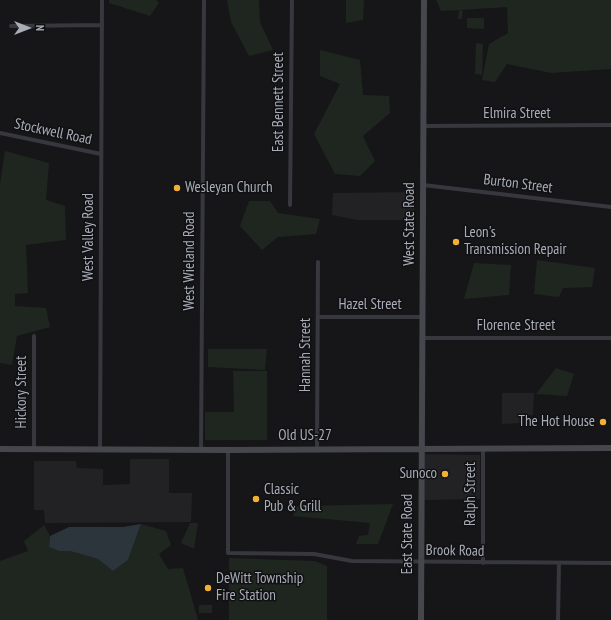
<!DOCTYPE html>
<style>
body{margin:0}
#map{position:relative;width:611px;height:620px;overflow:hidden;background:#161618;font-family:"PT Sans Narrow",sans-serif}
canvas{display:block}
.north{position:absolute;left:8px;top:8px;width:40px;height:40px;-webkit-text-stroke:3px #111113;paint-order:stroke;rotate:90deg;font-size:11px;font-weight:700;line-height:16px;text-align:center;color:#a8adb8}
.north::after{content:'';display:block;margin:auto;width:14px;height:18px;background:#a8adb8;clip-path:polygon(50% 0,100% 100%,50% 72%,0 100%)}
</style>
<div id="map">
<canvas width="611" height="620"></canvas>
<div class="north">N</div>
</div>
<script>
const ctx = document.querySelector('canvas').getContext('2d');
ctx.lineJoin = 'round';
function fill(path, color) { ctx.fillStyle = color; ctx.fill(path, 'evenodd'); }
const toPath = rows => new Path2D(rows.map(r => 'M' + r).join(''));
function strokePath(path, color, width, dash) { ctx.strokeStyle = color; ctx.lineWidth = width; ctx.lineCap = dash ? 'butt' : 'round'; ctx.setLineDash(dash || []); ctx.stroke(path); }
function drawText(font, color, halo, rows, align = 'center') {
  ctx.font = font + ' "PT Sans Narrow",sans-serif'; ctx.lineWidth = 3; ctx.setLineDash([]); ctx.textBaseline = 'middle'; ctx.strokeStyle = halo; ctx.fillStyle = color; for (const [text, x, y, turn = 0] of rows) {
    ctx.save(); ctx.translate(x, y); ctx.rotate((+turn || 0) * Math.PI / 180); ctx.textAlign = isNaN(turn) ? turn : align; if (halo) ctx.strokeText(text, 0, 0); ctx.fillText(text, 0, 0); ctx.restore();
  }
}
fill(toPath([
 [415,192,414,220,357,220,332,215,333,193],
 [502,393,534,393,533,415,522,416,522,423,502,424],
 [425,454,480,455,480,499,424,500],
 [130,459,169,459,169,493,192,493,191,522,45,523,44,510,34,510,34,461,76,461,77,468,103,469,103,485,130,484]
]), '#222225');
fill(toPath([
 [109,0,156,0,159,3,150,16,109,3],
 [227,0,259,0,260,22,273,50,249,56,231,22],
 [346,0,364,0,363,20,346,23],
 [436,0,611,0,611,69,551,73,507,64,495,82,482,80,489,44,508,33,507,7,460,10,463,11,462,19,458,19,459,10,441,11],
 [467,18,484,18,484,29,467,28],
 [476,43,483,44,482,75,475,74],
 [320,50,360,60,363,95,389,96,390,113,363,136,375,161,360,176,335,174,314,134,340,84,320,76],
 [5,151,49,163,46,200,65,206,66,240,26,245,28,293,15,294,15,306,46,308,50,327,17,336,12,365,0,363,0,184],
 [249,201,270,201,278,213,320,219,316,234,278,237,262,250,240,226],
 [537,260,595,268,592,287,563,288,559,297,534,294],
 [474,263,511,265,509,295,464,299],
 [208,349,267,349,265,370,208,367],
 [556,368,574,374,567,396,536,394],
 [233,371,267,371,267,440,205,440,205,412,234,412],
 [393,504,378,544,356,544,359,536,368,535,370,523,293,516,297,506],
 [190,523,198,523,194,549,181,543],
 [141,524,166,531,171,545,159,554,168,569,183,568,198,620,0,620,0,561,28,551,24,541,44,525,50,536,49,547,59,551,70,551,98,559,113,571,128,560],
 [229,558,315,561,327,566,327,620,229,620],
 [199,605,212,605,212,613,199,613]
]), '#1e261f');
fill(toPath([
 [141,524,128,560,113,571,98,559,70,551,59,551,49,547,50,536,69,527,123,527]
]), '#2c353c');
strokePath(toPath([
 [11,26,102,25],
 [423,126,611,125],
 [0,133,101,154],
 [423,185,611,207],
 [290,205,292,0],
 [318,317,422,317],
 [34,336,34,449],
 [422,338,611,338],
 [100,449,102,0],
 [201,449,204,0],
 [317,449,318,262],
 [228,450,228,553,314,554,352,561,611,563],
 [483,563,483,448],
 [558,620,559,563]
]), '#37383d', 4);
strokePath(toPath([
 [0,449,228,450,611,448],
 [421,620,424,0]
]), '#45474d', 6);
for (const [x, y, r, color] of [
 [177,188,4,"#f2b134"],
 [456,242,4,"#f2b134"],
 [603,422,4,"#f2b134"],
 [445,474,4,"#f2b134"],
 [256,499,4,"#f2b134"],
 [208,588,4,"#f2b134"]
]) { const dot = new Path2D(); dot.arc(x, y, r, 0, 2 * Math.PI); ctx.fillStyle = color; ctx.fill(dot); strokePath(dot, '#111113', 1.5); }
drawText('15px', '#a8adb8', '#111113', [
 ["East Bennett Street",279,102,-90],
 ["Elmira Street",517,114],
 ["Stockwell Road",53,132,12],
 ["Burton Street",518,184,7],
 ["West State Road",410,224,-90],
 ["West Valley Road",89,237,-90],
 ["West Wieland Road",190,261,-90],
 ["Hazel Street",370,305],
 ["Florence Street",516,326],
 ["Hannah Street",306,355,-90],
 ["Hickory Street",22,392,-90],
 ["Old US-27",305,436],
 ["Ralph Street",471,494,-90],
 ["East State Road",408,534,-90],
 ["Brook Road",455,551,1]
]);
drawText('15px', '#a8adb8', '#111113', [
 ["Wesleyan Church",185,188],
 ["Leon's",464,233],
 ["Transmission Repair",464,250],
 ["The Hot House",595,422,"right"],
 ["Sunoco",437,474,"right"],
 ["Classic",264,490],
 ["Pub & Grill",264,507],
 ["DeWitt Township",216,579],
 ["Fire Station",216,596]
], 'left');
</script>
